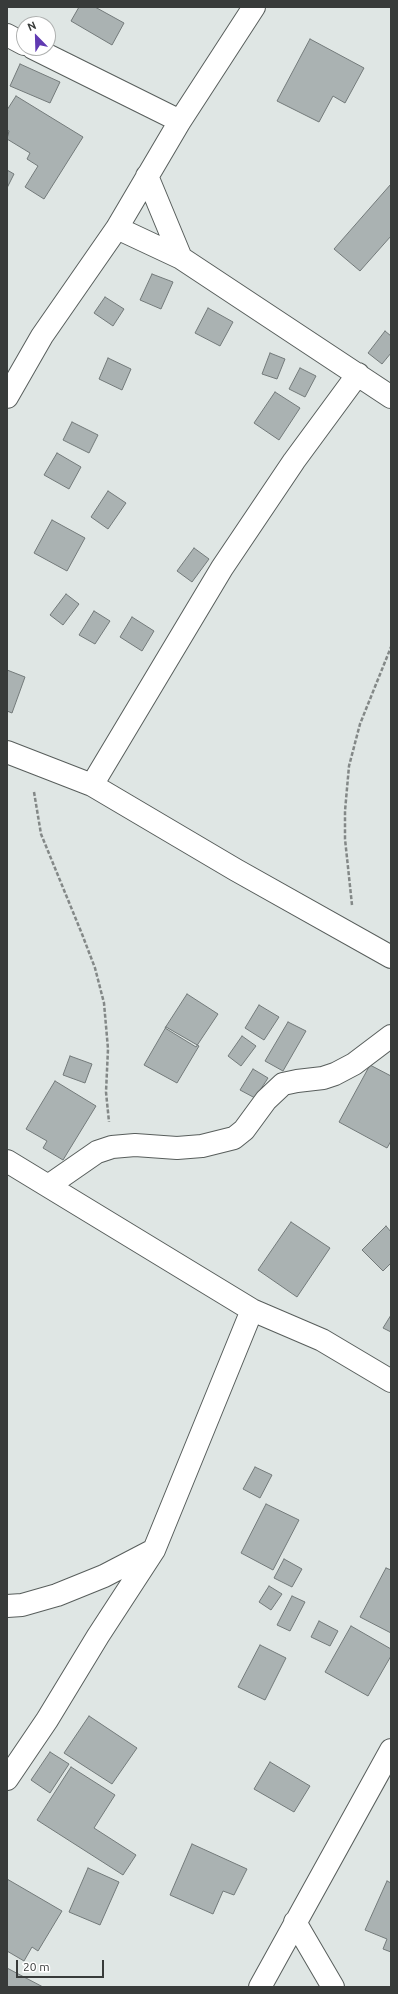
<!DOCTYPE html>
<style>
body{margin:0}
#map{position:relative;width:398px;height:1994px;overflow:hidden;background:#dfe6e4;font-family:Ubuntu,sans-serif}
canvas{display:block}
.frame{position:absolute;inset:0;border:8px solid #383b3a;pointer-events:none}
.north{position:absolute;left:16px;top:16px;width:40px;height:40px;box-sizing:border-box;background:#fff;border:1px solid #afb1b0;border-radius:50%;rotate:337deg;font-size:11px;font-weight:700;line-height:16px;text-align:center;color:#383b3a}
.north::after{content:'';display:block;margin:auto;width:14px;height:18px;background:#603ab2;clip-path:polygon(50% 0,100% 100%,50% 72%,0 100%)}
.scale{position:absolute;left:16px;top:1960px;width:88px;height:18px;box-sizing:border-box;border:2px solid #383b3a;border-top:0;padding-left:5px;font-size:12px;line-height:14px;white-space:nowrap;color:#383b3a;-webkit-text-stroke:3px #fff;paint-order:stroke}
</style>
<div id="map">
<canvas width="398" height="1994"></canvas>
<div class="frame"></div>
<div class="north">N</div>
<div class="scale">20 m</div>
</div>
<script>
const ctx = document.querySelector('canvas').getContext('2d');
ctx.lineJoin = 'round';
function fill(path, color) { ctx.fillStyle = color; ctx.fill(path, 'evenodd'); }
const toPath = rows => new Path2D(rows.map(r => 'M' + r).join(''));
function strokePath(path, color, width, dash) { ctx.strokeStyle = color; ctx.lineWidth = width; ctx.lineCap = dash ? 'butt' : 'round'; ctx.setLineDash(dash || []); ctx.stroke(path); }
const building = toPath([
 [79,7,95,7,124,23,112,45,71,21,79,7],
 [310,39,364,68,345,103,333,96,319,122,277,101,310,39],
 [20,64,60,82,50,103,10,86,20,64],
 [16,96,83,137,44,199,25,187,38,166,27,159,30,153,7,139,9,131,7,130,7,110,16,96],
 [7,170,14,174,7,188,7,170],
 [391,184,391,236,360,271,334,249,391,184],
 [152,274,173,282,161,309,140,300,152,274],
 [105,297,124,309,113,326,94,313,105,297],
 [208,308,233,322,220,346,195,333,208,308],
 [385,331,391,336,391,353,382,364,368,353,385,331],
 [270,353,285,359,277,379,262,374,270,353],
 [108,358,131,369,122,390,99,379,108,358],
 [300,368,316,376,305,397,289,389,300,368],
 [275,392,300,408,279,440,254,423,275,392],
 [72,422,98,435,89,453,63,440,72,422],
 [57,453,81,467,69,489,44,475,57,453],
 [108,491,126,503,108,529,91,517,108,491],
 [52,520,85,538,67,571,34,553,52,520],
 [194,548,209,559,192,582,177,571,194,548],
 [66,594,79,604,63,625,50,615,66,594],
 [94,611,110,621,95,644,79,635,94,611],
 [132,617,154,631,142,651,120,637,132,617],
 [7,670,25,677,12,713,7,711,7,670],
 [187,994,218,1014,196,1047,165,1028,187,994],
 [259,1005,279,1017,264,1040,245,1028,259,1005],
 [288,1022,306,1031,283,1071,265,1061,288,1022],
 [166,1027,199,1046,177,1083,144,1065,166,1027],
 [242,1036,256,1046,241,1066,228,1056,242,1036],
 [70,1056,92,1064,85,1083,63,1075,70,1056],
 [370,1065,391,1076,391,1141,387,1148,339,1122,370,1065],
 [253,1069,268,1078,255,1098,240,1090,253,1069],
 [55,1081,96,1106,63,1160,43,1148,47,1141,26,1129,55,1081],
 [291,1222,330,1248,297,1297,258,1270,291,1222],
 [386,1226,391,1232,391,1263,383,1271,362,1250,386,1226],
 [391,1315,391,1332,383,1328,391,1315],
 [255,1467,272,1475,260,1498,243,1489,255,1467],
 [266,1504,299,1520,273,1570,241,1553,266,1504],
 [284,1559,302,1569,292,1587,274,1578,284,1559],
 [386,1568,391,1570,391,1633,360,1617,386,1568],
 [269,1586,282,1594,271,1610,259,1602,269,1586],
 [292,1596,305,1602,290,1631,277,1625,292,1596],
 [319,1621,338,1631,330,1646,311,1637,319,1621],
 [351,1626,391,1649,391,1656,368,1696,325,1672,351,1626],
 [260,1645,286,1658,265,1700,238,1687,260,1645],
 [89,1716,137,1748,112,1784,64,1753,89,1716],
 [50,1752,69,1764,50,1793,31,1780,50,1752],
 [270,1762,310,1786,294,1812,254,1789,270,1762],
 [71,1767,115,1795,94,1828,136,1855,123,1875,37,1820,71,1767],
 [192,1844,247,1869,234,1895,223,1891,213,1914,170,1895,192,1844],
 [88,1868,119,1882,100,1925,69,1912,88,1868],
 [7,1879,62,1911,38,1951,32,1947,24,1961,7,1951,7,1879],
 [387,1881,391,1883,391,1952,383,1949,387,1939,365,1930,387,1881],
 [7,1968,43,1987,7,1987,7,1968]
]);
fill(building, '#aab2b2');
strokePath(building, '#737a7a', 1);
const street = toPath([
 [7,35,24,44],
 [33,48,180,121],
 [147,176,181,258],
 [117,228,181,258,391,397],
 [7,397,42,336,117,228,180,121,254,7],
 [7,752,92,785,236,870,391,957],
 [92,785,222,568,294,461,358,374],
 [7,1161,252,1310,322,1340,391,1381],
 [48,1186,97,1152,112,1147,135,1145,177,1148,202,1146,234,1138,244,1130,266,1100,283,1084,297,1081,323,1078,335,1074,354,1064,391,1036],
 [7,1606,22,1605,57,1595,104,1576,152,1551],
 [7,1779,47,1720,98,1636,154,1550,252,1310],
 [295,1922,333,1987],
 [260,1987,391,1750]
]);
strokePath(street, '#585e5c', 24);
strokePath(toPath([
 [34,792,41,834,82,934,95,968,104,1003,108,1049,106,1092,109,1122],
 [352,905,345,839,345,811,349,766,360,724,391,647]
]), '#838887', 2.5, [4, 2]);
strokePath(street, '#fff', 22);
</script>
